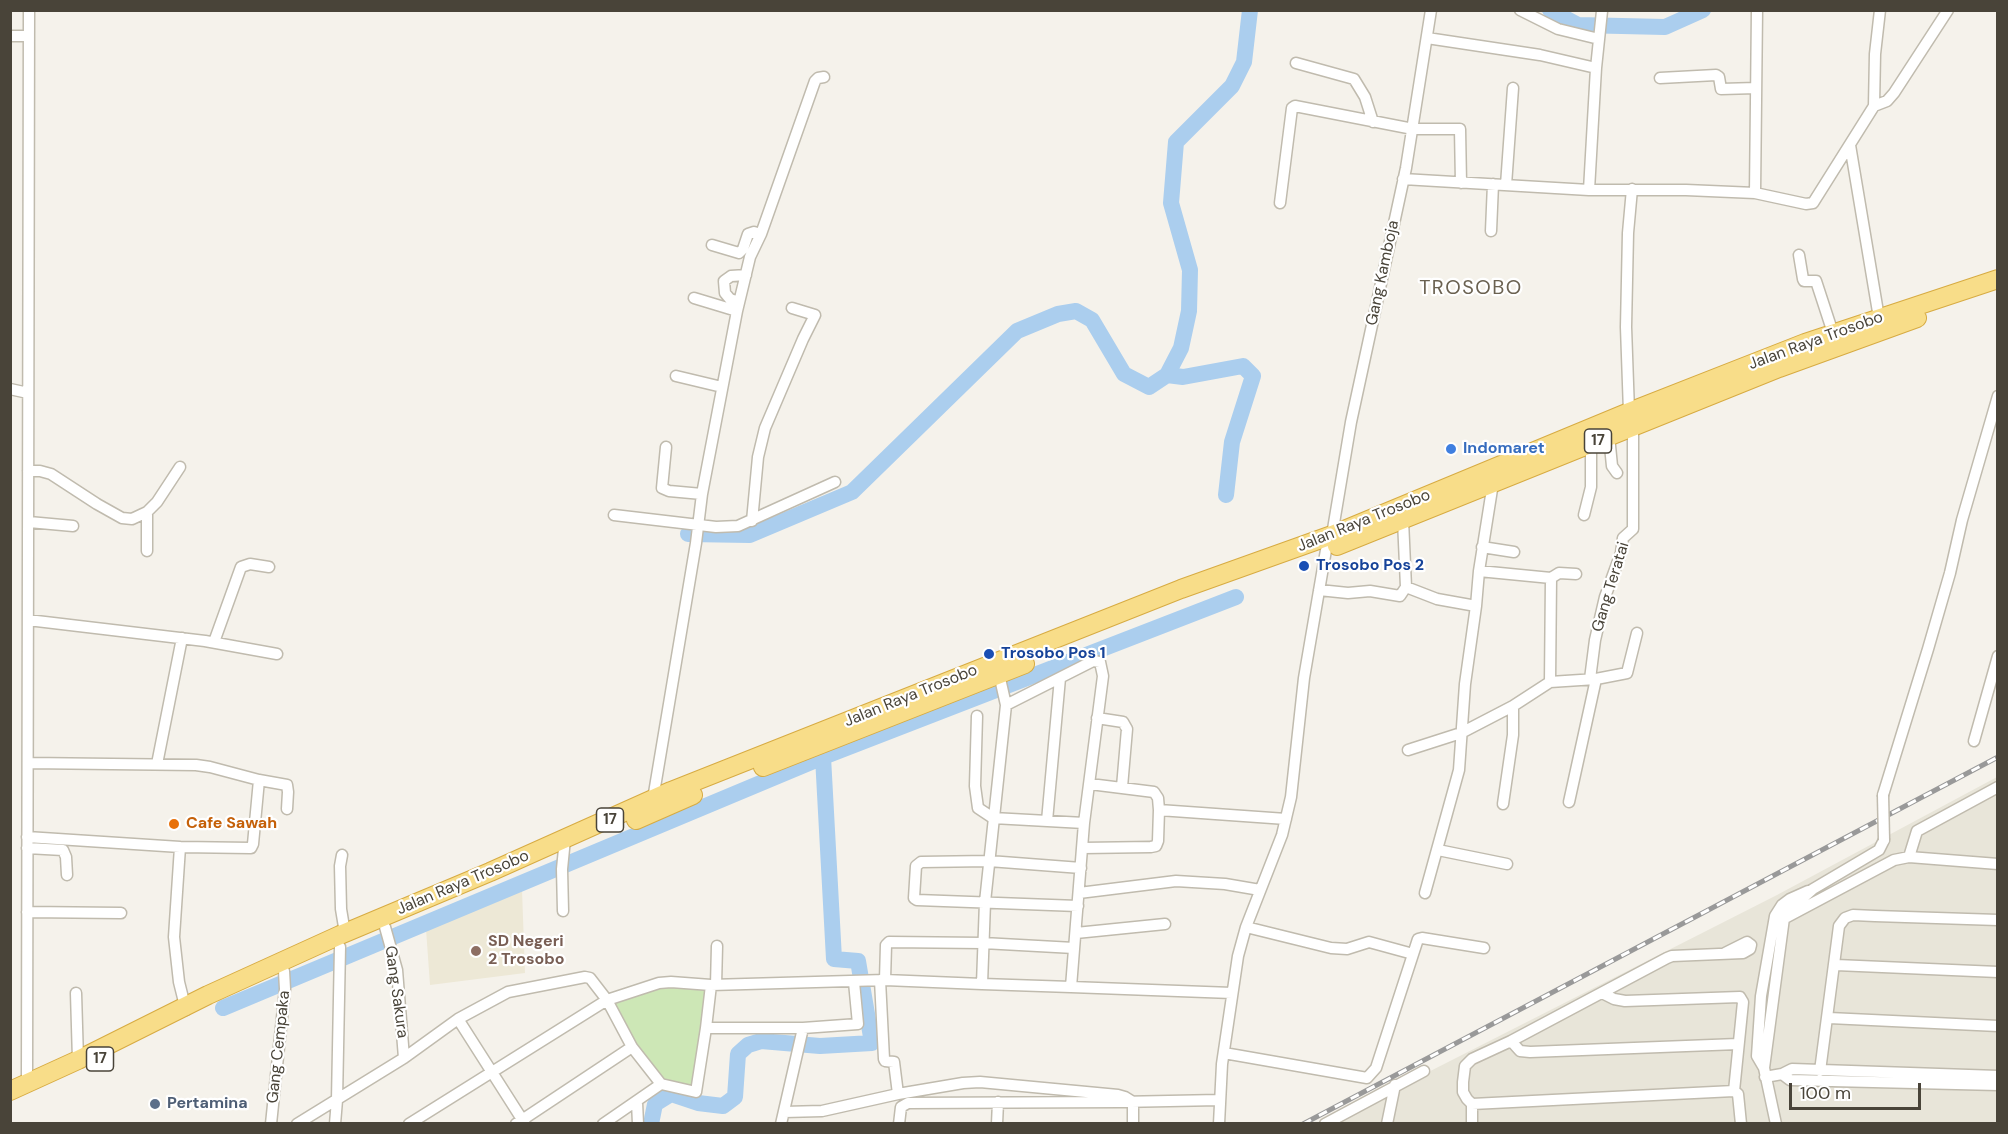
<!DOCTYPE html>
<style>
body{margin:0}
#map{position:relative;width:2008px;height:1134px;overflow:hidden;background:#f5f2eb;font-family:"DM Sans",sans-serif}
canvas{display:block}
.frame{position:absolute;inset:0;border:12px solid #494439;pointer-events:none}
.scale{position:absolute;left:1789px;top:1083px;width:132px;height:27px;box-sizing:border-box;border:3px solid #494439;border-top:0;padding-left:8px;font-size:18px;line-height:21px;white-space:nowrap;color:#494439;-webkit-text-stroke:4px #fff;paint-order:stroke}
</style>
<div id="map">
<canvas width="2008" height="1134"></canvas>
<div class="frame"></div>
<div class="scale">100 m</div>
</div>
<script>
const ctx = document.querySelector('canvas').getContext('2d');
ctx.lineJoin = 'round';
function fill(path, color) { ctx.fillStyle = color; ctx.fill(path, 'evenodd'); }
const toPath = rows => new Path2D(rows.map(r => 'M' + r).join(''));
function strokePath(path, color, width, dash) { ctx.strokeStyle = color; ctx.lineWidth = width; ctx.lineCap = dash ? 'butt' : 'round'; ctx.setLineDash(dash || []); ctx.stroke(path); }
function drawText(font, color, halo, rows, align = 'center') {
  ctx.font = font + ' "DM Sans",sans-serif'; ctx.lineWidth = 4.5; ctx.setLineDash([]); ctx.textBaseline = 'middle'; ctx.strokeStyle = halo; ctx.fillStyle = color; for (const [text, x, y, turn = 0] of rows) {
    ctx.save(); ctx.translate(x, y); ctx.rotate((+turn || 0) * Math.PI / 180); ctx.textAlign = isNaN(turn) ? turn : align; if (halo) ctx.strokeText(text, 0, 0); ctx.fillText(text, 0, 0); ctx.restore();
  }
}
fill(toPath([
 [1997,777,1997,1123,1326,1124,1777,895]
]), '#e8e5d9');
fill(toPath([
 [522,890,525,973,430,985,426,929]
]), '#ede8d6');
fill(toPath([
 [670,983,709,986,695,1092,662,1083,634,1045,609,1001]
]), '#cde7b6');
strokePath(toPath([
 [1550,10,1578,25,1665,27,1703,10],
 [1167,375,1183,377,1243,366,1253,376,1232,442,1226,495],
 [688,534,750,535,852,492,1017,331,1058,314,1076,311,1092,320,1124,374,1149,387,1167,375,1181,348,1189,311,1190,270,1171,203,1176,142,1232,86,1244,62,1250,10],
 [223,1008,823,757,1236,597],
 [651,1124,655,1104,671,1094,698,1103,723,1106,735,1097,738,1054,748,1045,761,1041,820,1046,872,1043,858,961,834,959,823,757]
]), '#abceee', 16);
const minor = toPath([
 [1520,10,1558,29,1599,39],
 [10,36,29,36],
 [1427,38,1540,55,1596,68],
 [1296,63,1354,79,1365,97,1373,122],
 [1660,78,1716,75,1719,77,1721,89,1756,88],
 [1874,106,1887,101,1894,93,1948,10],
 [1850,145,1879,318],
 [1403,179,1589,190,1686,190,1755,193,1806,204,1813,203,1874,106,1875,54,1880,10],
 [1506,185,1513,88],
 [1589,190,1596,68,1602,11],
 [1755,193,1757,10],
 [1280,203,1292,108,1295,106,1413,129,1460,129,1461,183],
 [1491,231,1493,184],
 [712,245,739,253,743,249,748,234,754,232,761,234],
 [1799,255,1803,279,1804,281,1816,281,1833,333],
 [694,298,737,311],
 [739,302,730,299,725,293,724,281,731,276,746,275],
 [676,376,722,387],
 [10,389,28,393],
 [1629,412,1626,327,1628,233,1632,189],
 [1609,436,1612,466,1617,473],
 [666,447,662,488,669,491,702,494],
 [28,471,40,471,51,474,97,504,122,518,132,519,147,512,157,502,180,467],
 [147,512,147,551],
 [614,515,716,527,738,526,835,482],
 [1584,515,1591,487,1591,444],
 [1403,520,1406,587,1437,599,1476,606],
 [752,521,758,457,765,428,803,339,815,315,792,308],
 [29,522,73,526],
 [1332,535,1351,422,1406,168,1431,10],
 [1482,547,1514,552],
 [1479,571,1551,578,1550,682,1596,679,1569,802],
 [1551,578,1559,573,1576,574],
 [1319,590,1348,593,1370,591,1400,596,1406,587],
 [28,620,205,641,277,654],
 [214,642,241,567,250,564,269,567],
 [1590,679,1595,640,1605,597,1621,553,1623,538,1633,529,1633,427],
 [1596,679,1627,673,1637,633],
 [977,716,975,786,978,808,993,818,1084,823],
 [1097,718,1123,722,1127,729,1122,787],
 [1974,741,1998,656],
 [1408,750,1461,733,1513,706,1550,682],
 [28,763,196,765,210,767,259,780,287,785,288,792,287,809],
 [157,764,182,638],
 [1883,795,1928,649,1950,573,1962,520,1998,396],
 [653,799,696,543,702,494,737,311,750,257,761,234,815,81,818,78,824,77],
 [1503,804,1513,735,1513,706],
 [1159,810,1286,819],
 [1047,821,1060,678],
 [27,837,180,847,251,848,253,844,259,780],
 [180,847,174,937,179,982,186,1010],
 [27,848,63,850,66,857,67,875],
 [1083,848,1151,847,1156,846,1158,841,1159,810,1158,798,1154,792,1090,784],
 [1438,850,1507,864],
 [342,855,340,866,341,909,345,933],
 [1909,857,1917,831,1998,787],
 [1079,893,1176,881,1225,884,1260,890],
 [1425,893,1459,770,1465,684,1476,606,1479,571,1493,483],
 [1078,906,917,900,914,898,916,866,921,862,989,861,1081,868],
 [563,911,562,869,565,839],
 [27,912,121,913],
 [1785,918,1894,860,1909,857,1998,864],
 [385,927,397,970,404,1058],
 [1246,927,1331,948,1347,949,1369,942,1413,954],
 [1076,933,1165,924],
 [1836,965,1998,972],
 [880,980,884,1059,885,1061,894,1062,898,1094],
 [885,980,886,945,889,942,983,943,1074,948],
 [982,984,1071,987,1084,823,1103,676,1100,662,1093,661,1006,705],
 [716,985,717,946],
 [1071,987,1232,993],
 [76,993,78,1060],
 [1602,993,1614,999,1625,1001,1740,997,1743,1002,1734,1091,1472,1104,1467,1099,1463,1092,1463,1082,1465,1066,1472,1059,1511,1041,1667,958,1672,956,1743,953,1750,949,1751,945,1747,942,1725,953],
 [1829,1018,1998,1026],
 [458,1019,525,1124],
 [706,1028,803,1028,858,1024,854,982],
 [1511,1041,1520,1051,1530,1052,1738,1044],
 [1224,1053,1367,1078,1376,1068,1418,939,1422,938,1484,948],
 [1764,1068,1784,918,1788,911,1813,889,1879,850,1884,840],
 [1820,1071,1839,926,1845,918,1853,915,1875,916,1998,920],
 [1782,1074,1790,1080,1998,1085],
 [1765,1077,1782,1074,1792,1069,1998,1076],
 [27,1083,29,10],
 [1734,1091,1738,1094,1741,1124],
 [637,1102,638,1124],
 [1133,1102,1133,1124],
 [1472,1104,1472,1124],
 [784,1112,822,1111,898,1094,963,1083,980,1082,1118,1095,1125,1097,1133,1102],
 [271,1124,285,989,284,971],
 [297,1124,404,1058,458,1019,508,992,585,977,590,978,607,1000,632,1047,661,1084,696,1092,706,1028,711,985],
 [335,1124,337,1100,340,947],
 [409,1124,607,1000,659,983,671,982,711,985,885,980,982,984,985,902,1006,705,999,674],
 [516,1124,632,1047],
 [603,1124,661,1084],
 [781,1124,803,1028],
 [899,1124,901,1107,908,1103,1119,1102,1219,1100],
 [997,1124,998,1102],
 [1219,1124,1222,1064,1238,956,1246,927,1282,835,1291,797,1304,678,1326,550],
 [1325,1124,1424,1071],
 [1387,1124,1395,1085],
 [1776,1124,1764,1068,1757,1056,1761,996,1775,916,1782,905,1790,899,1808,891]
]);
const trunk = toPath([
 [1337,546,1779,368,1917,318],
 [763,767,1025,664],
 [636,820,693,795],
 [10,1091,78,1060,208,995,340,935,490,872,671,791,1181,589,1332,535,1629,412,1805,343,1998,279]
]);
strokePath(minor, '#c0bbae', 13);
strokePath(trunk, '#d7ab42', 20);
strokePath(minor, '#fff', 10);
strokePath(trunk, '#f8dd89', 18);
const rail = toPath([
 [1303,1124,1998,757]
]);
strokePath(rail, '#999', 5);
strokePath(rail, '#fff', 3, [9]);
const minorBridge = toPath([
 [1883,795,1884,840]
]);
strokePath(minorBridge, '#c0bbae', 13, []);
strokePath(minorBridge, '#fff', 10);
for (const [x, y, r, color] of [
 [1451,449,6,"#3f7fe0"],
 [1304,566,6,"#1a4fb4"],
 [989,654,6,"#1a4fb4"],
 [174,824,6,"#e8710a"],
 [476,951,6,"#8d6e63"],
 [155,1104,6,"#5c6f8a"]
]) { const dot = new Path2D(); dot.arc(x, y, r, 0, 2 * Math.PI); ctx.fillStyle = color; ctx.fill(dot); strokePath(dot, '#fff', 2); }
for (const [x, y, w] of [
 [1598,441,27],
 [610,820,27],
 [100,1059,27]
]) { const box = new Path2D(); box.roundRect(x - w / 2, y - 12, w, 24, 4.5); ctx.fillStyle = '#fff'; ctx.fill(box); strokePath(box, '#494439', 1.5); }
drawText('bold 15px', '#494439', null, [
 ["17",1598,441],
 ["17",610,820],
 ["17",100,1059]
]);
drawText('16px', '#494439', '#fff', [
 ["Gang Kamboja",1383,273,-78],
 ["Jalan Raya Trosobo",1816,341,-20],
 ["Jalan Raya Trosobo",1364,521,-22],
 ["Gang Teratai",1611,587,-73],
 ["Jalan Raya Trosobo",911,696,-22],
 ["Jalan Raya Trosobo",463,883,-23],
 ["Gang Sakura",396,992,82],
 ["Gang Cempaka",279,1047,-84]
]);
drawText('bold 16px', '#366cbe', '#fff', [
 ["Indomaret",1463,449]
], 'left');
drawText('bold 16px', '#164399', '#fff', [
 ["Trosobo Pos 2",1316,566],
 ["Trosobo Pos 1",1001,654]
], 'left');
drawText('bold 16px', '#c56008', '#fff', [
 ["Cafe Sawah",186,824]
], 'left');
drawText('bold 16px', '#785e54', '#fff', [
 ["SD Negeri",488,942],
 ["2 Trosobo",488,960]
], 'left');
drawText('bold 16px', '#4e5e75', '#fff', [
 ["Pertamina",167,1104]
], 'left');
ctx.letterSpacing = '1.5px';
drawText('20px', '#6b6251', '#fff', [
 ["TROSOBO",1471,289]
]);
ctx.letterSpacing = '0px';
</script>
